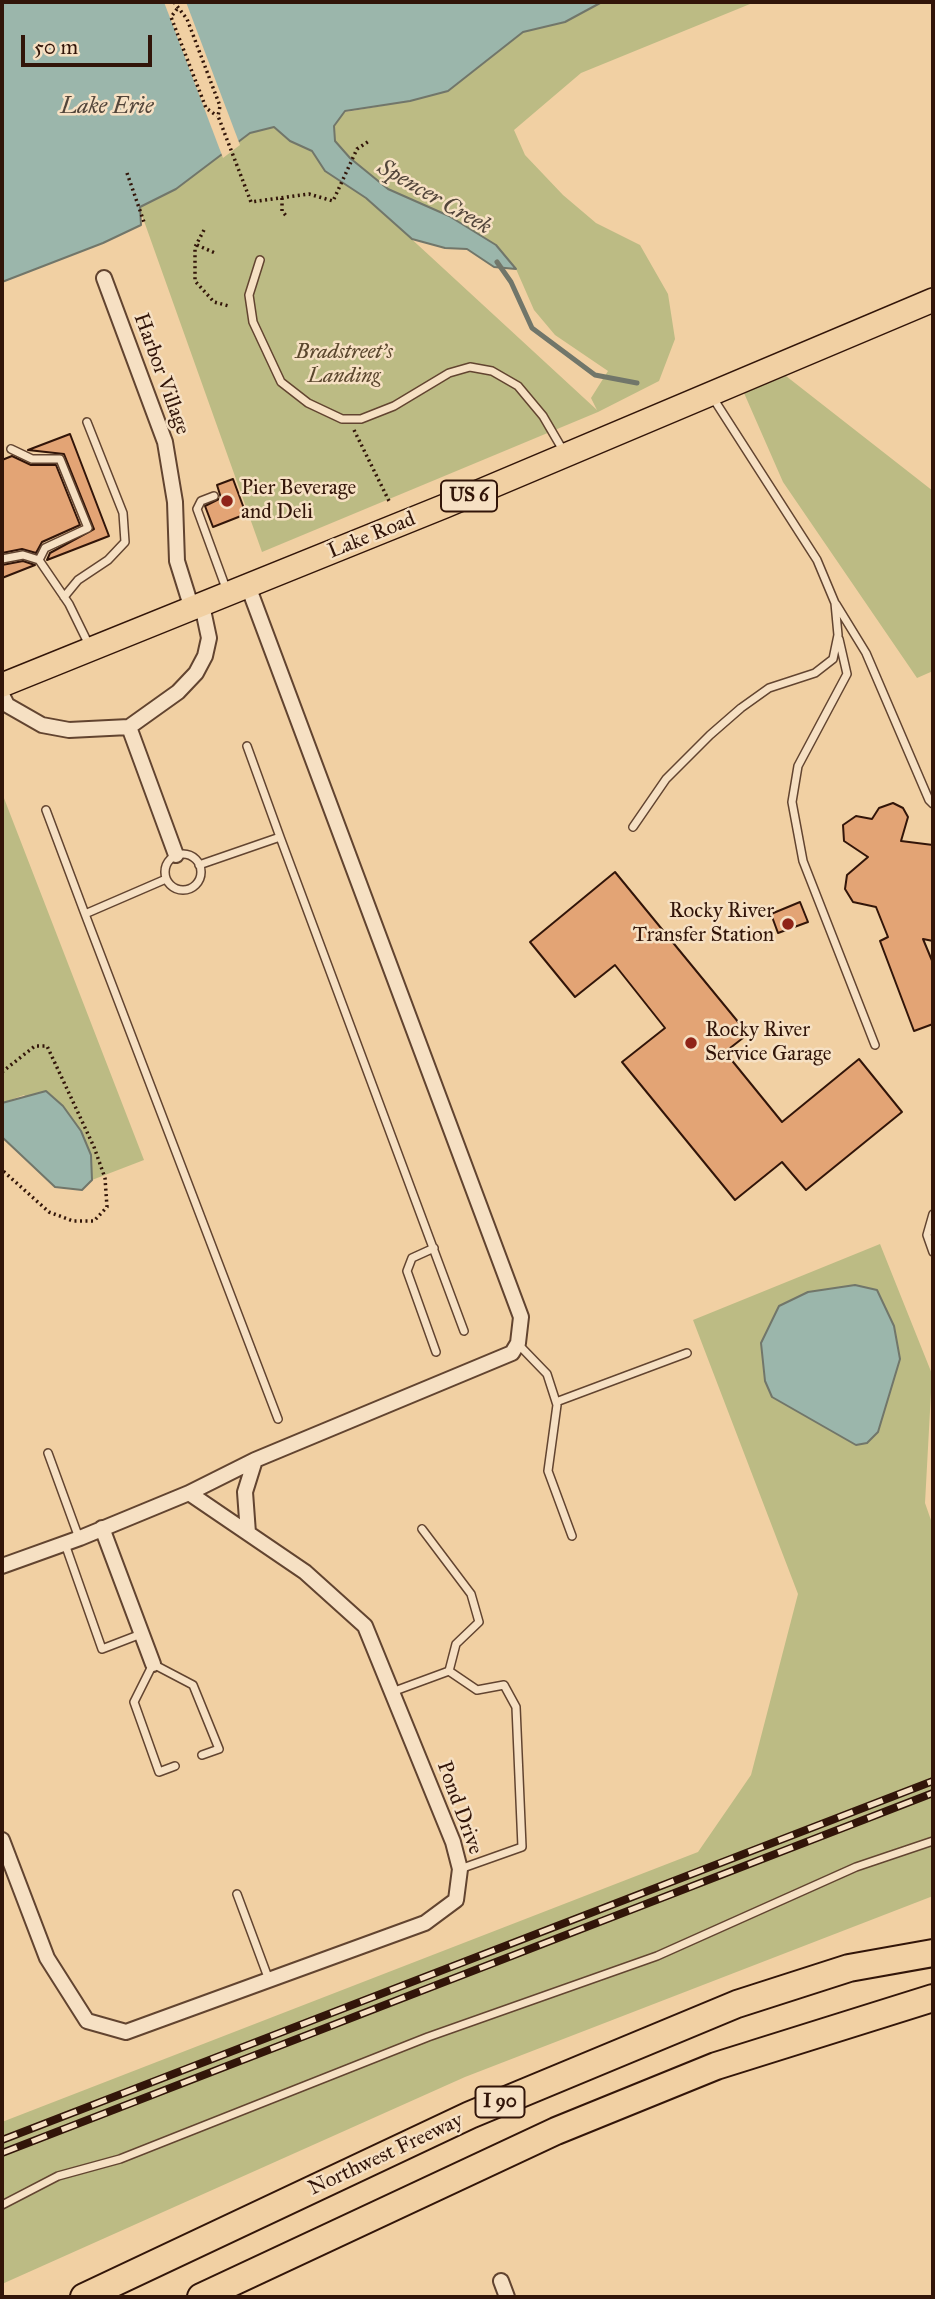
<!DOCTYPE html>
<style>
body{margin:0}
#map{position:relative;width:935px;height:2299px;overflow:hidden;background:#f1d0a3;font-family:"IM FELL Great Primer",serif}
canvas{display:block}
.frame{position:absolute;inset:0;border:4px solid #321509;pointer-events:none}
.scale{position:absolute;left:21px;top:35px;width:131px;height:32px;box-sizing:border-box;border:4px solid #321509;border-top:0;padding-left:9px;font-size:21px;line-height:24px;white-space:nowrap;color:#321509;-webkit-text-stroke:5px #f6e0c3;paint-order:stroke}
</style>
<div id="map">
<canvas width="935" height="2299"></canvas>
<div class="frame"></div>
<div class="scale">50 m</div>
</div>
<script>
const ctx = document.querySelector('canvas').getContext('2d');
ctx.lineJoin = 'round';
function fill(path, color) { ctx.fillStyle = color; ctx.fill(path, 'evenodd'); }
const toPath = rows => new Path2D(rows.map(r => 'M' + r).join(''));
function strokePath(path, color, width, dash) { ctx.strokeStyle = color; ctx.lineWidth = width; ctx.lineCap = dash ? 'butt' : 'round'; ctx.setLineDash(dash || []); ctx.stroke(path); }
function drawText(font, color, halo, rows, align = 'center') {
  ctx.font = font + ' "IM FELL Great Primer",serif'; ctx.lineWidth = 5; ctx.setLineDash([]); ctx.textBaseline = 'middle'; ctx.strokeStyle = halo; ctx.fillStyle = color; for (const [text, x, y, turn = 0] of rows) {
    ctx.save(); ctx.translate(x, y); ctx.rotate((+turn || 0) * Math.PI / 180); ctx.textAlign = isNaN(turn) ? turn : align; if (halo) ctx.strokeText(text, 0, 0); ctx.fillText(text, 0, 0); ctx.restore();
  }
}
fill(toPath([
 [602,2,755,2,581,73,514,130,525,155,563,195,596,223,640,245,668,294,675,339,659,381,598,412,262,552,139,207,176,189,250,133,300,120,410,101,448,91,523,32,565,22],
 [371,175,388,189,496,245,516,269,534,310,555,335,608,371,591,398,597,410,367,198],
 [786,376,933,491,933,671,917,678,783,482,744,393],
 [2,793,144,1160,92,1180,91,1155,24,1095,2,1103],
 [880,1244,932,1374,925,1503,933,1526,933,1896,465,2077,2,2284,2,2122,698,1852,751,1775,798,1594,693,1320]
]), '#bcbb84');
const water = toPath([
 [2,2,602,2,565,22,523,32,448,91,410,101,345,111,334,126,335,141,350,158,388,189,449,216,496,245,516,269,494,267,467,249,445,248,412,239,366,198,325,171,312,151,290,141,274,127,250,133,176,189,140,207,141,225,103,243,2,282,2,2],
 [46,1091,63,1106,81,1131,91,1155,92,1180,82,1190,55,1187,2,1137,2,1103,46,1091],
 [855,1285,877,1290,894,1326,900,1359,878,1432,867,1443,856,1445,772,1397,765,1381,761,1343,779,1306,808,1292,855,1285]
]);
fill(water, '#9bb6ab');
strokePath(water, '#71766a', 2);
fill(toPath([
 [164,2,186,2,240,145,223,158]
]), '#f1d0a3');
strokePath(toPath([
 [497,262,511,282,532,328,595,375,637,383]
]), '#71766a', 5);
const building = toPath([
 [70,434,109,536,47,560,50,553,94,529,64,454,28,450,70,434],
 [12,456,31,465,56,465,80,525,42,542,36,553,22,549,2,553,2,460,12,456],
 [233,479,246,514,213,527,205,506,221,498,217,485,233,479],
 [23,561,35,565,2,578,2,565,23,561],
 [893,803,903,808,908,817,901,841,933,845,933,941,923,939,933,963,933,1024,914,1031,880,941,888,937,876,907,853,902,845,889,847,875,868,857,844,841,843,825,856,816,872,819,879,808,893,803],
 [615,872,748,1034,725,1052,782,1122,859,1059,902,1112,806,1190,782,1162,735,1200,622,1062,665,1028,615,965,575,997,530,942,615,872],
 [800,902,808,922,778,933,771,914,800,902]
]);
fill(building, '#e3a475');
strokePath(building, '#321509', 2);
const service = toPath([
 [260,260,249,295,253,322,281,382,308,403,342,419,361,419,394,406,449,373,470,367,492,371,518,386,543,416,564,452],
 [11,449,32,459,60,459,88,528,45,548,39,560],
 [214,496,201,501,197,509,227,591],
 [2,559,23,555,39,560,69,604,90,647],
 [64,597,78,580,108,560,125,542,123,513,87,422],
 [836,604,866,653,929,800,933,804],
 [839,639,847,674,798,766,792,802,803,861,875,1045],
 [247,746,280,837],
 [46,810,85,914],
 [633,827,666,779,710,735,741,708,769,688,815,673,833,659,838,635,835,603,817,560,713,398],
 '165 872a18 18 0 1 1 36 0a18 18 0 1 1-36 0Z',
 [199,865,280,837,464,1331],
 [166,879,85,914,278,1419],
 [933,1214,927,1235,933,1252],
 [434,1248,412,1258,407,1271,436,1352],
 [518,1344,547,1374,557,1405,548,1471,572,1536],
 [556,1402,687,1353],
 [48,1453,79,1538],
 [65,1544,102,1649,141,1634],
 [449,1671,477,1690,504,1685,516,1707,522,1847,460,1869],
 [392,1692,449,1671,456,1644,479,1622,471,1594,422,1529],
 [175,1766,159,1772,134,1702,153,1664,193,1685,219,1749,202,1755],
 [237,1894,269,1980],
 [2,2205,58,2176,120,2159,428,2037,657,1956,856,1867,933,1841]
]);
const minor = toPath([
 [104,278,165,442,175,502,177,561,192,609],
 [248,586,521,1317,518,1343,512,1353,255,1460,245,1492,248,1533],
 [2,695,7,705,42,725,69,730,129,727,178,692,196,673,205,656,209,638,202,605],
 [129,727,176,855],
 [189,1493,255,1460],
 [102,1528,153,1664],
 [2,1566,80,1538,189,1493,305,1572,365,1626,453,1842,460,1869,456,1900,425,1923,126,2032,87,2021,47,1958,2,1840],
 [501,2281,507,2297]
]);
const primary = toPath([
 [2,685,445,506,933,300]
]);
const motorway = toPath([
 [84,2297,470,2115,737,2004,849,1968,933,1953],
 [201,2297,556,2131,716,2066,933,1998]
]);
strokePath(service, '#624430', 10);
strokePath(minor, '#624430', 18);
strokePath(primary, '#321509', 26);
strokePath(motorway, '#321509', 30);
strokePath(toPath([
 [174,2,187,19,220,106,218,116,251,202,309,194,333,201,357,149,369,141],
 [177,9,171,17,206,108,217,116],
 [127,173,145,225],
 [282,198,282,211,287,217],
 [204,230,195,247,195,281,214,302,229,306],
 [197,245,215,253],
 [354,430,390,503],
 [2,1072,35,1046,47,1046,94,1147,105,1178,107,1207,94,1221,73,1221,49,1212,2,1170]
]), '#321509', 3.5, [2, 3.5]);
strokePath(service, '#f6e0c3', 7);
strokePath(minor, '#f6e0c3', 14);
strokePath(primary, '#f1d0a3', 23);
strokePath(motorway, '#f1d0a3', 26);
const rail = toPath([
 [2,2140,933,1781],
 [2,2153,933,1793]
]);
strokePath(rail, '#321509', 8);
strokePath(rail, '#f6e0c3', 5, [16]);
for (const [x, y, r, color] of [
 [227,501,7,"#8f2418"],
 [788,924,7,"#8f2418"],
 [691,1043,7,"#8f2418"]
]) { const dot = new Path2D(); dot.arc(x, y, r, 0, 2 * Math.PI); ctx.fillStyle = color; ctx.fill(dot); strokePath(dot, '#f6e0c3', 2.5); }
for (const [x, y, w] of [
 [469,496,56],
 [500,2102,49]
]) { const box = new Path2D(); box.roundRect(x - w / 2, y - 15.5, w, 31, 5); ctx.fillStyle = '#f6e0c3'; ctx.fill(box); strokePath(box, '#321509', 2); }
drawText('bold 19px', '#321509', null, [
 ["US 6",469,496],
 ["I 90",500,2102]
]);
drawText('italic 21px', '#5b472e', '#f6e0c3', [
 ["Bradstreet's",344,353],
 ["Landing",344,377]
]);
drawText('21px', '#321509', '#f6e0c3', [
 ["Harbor Village",161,374,70],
 ["Lake Road",372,536,-22],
 ["Pond Drive",459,1808,70],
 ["Northwest Freeway",386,2155,-25]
]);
drawText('21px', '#321509', '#f6e0c3', [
 ["Pier Beverage",241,489],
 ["and Deli",241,513],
 ["Rocky River",774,912,"right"],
 ["Transfer Station",774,936,"right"],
 ["Rocky River",705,1031],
 ["Service Garage",705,1055]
], 'left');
drawText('italic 23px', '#52453a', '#f6e0c3', [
 ["Lake Erie",107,107],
 ["Spencer Creek",434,198,30]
]);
</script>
